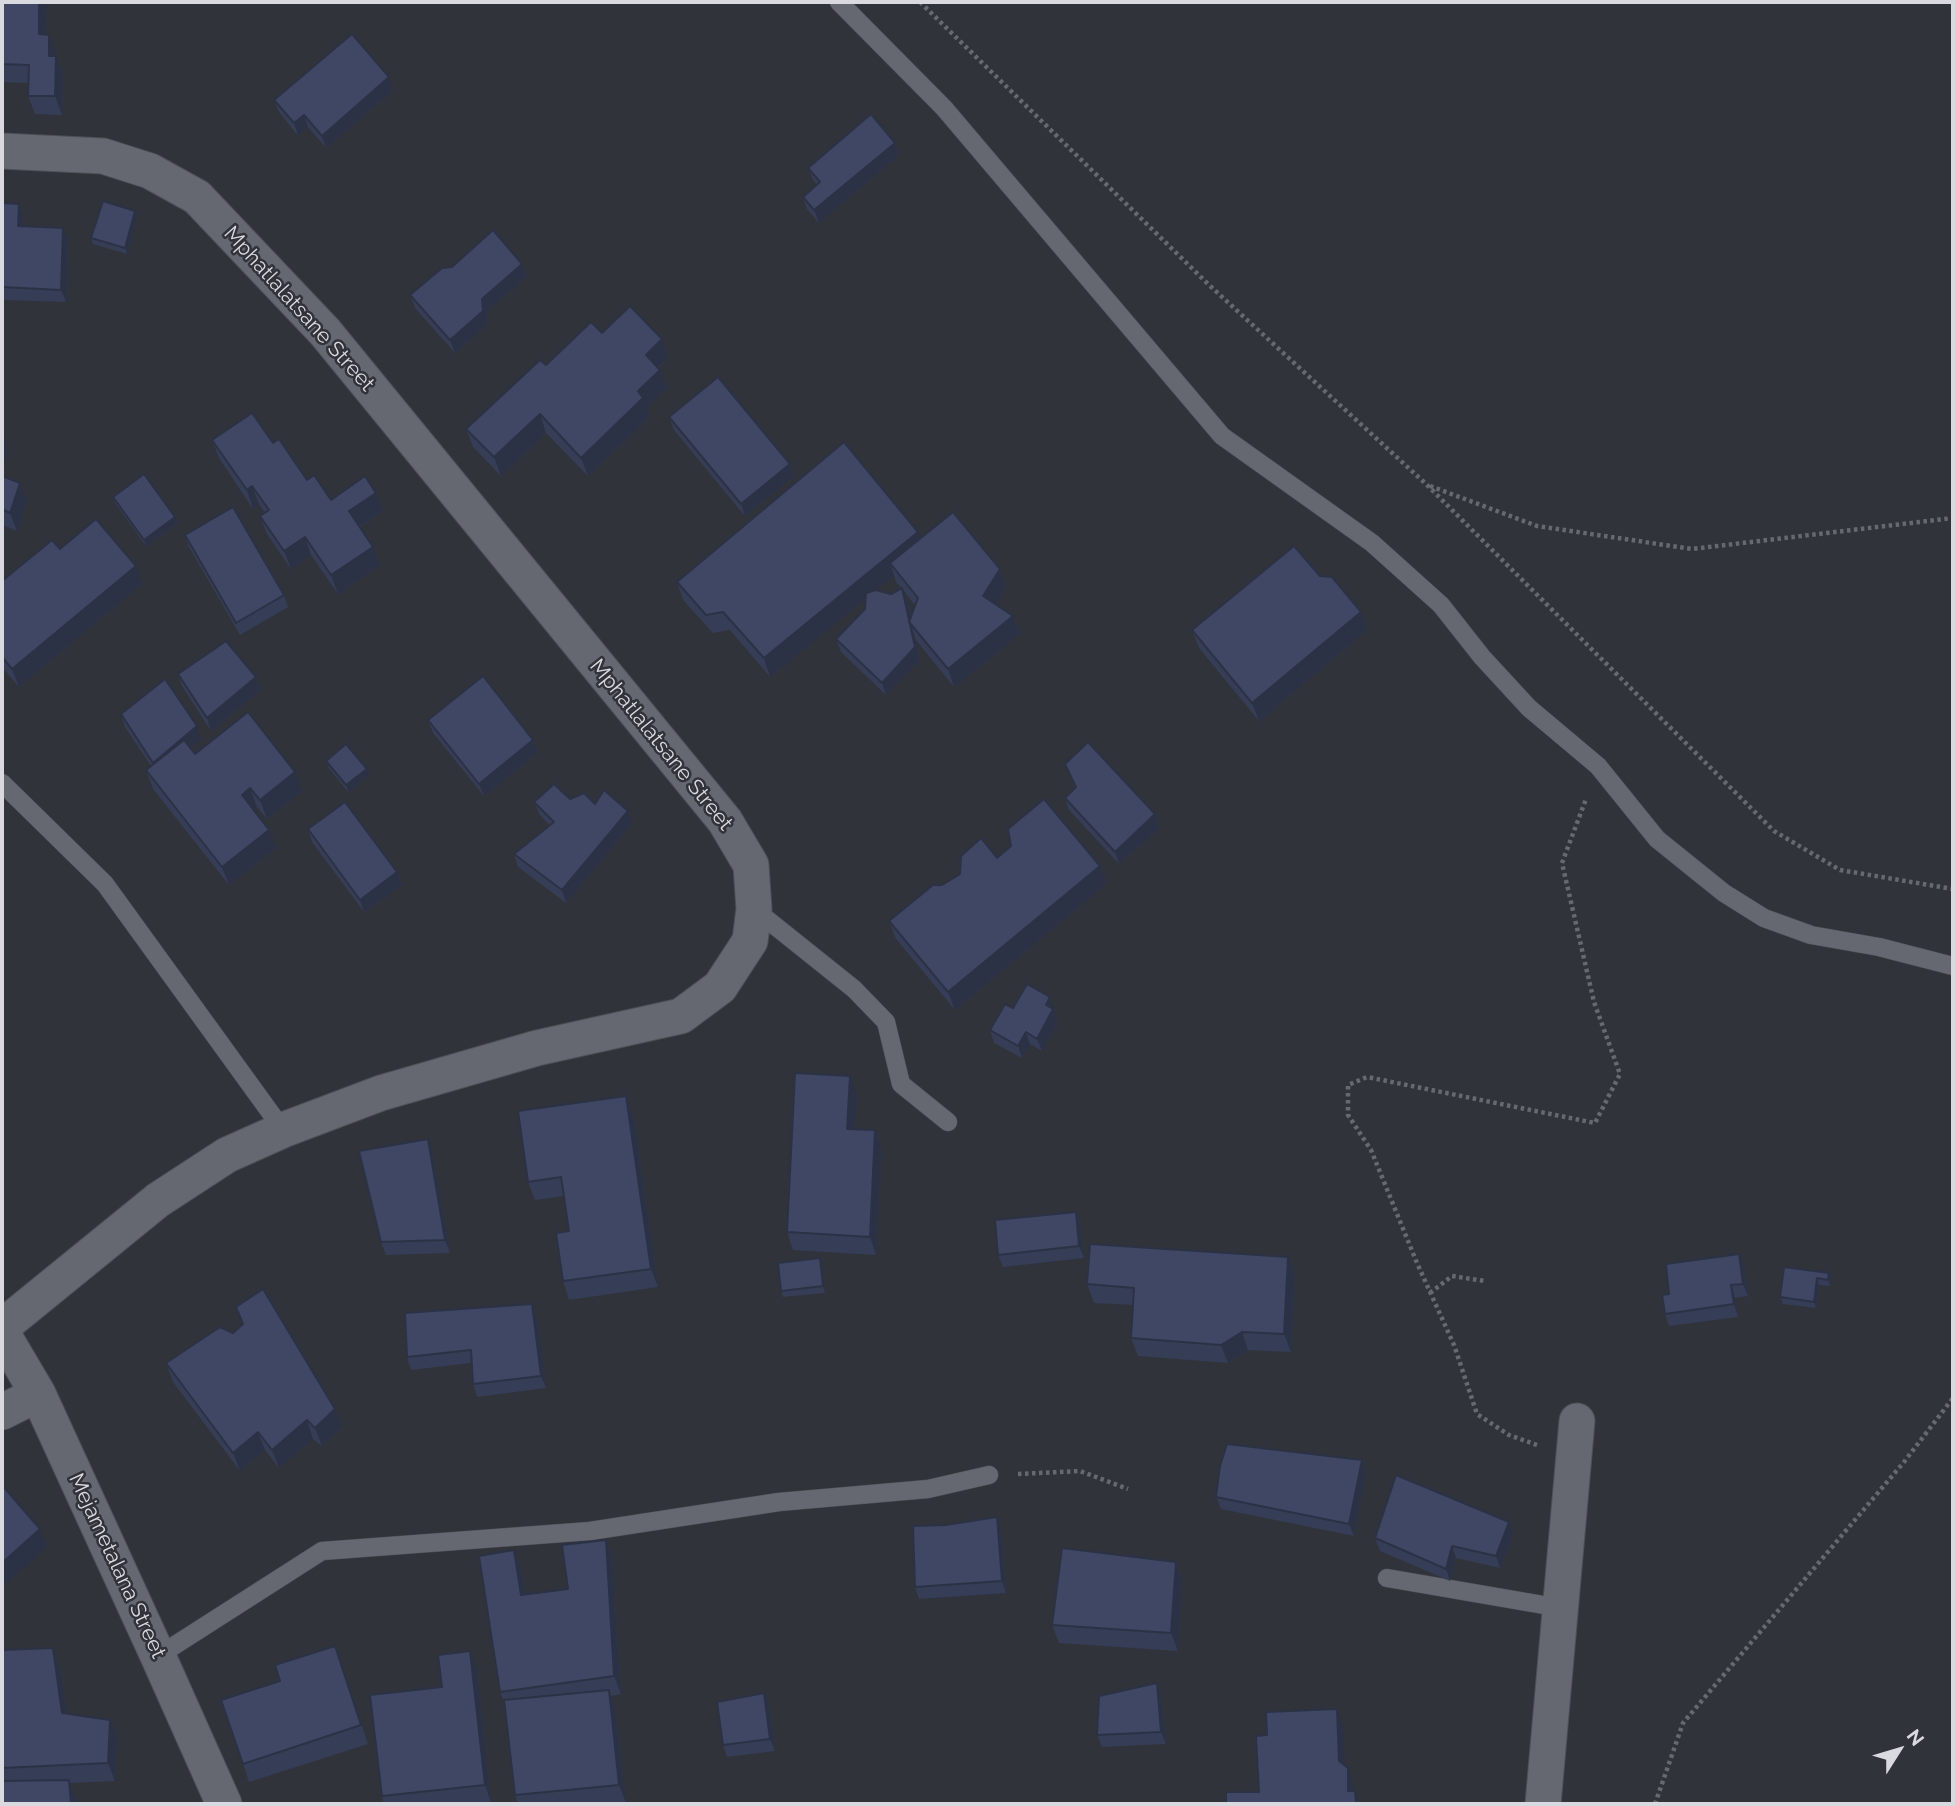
<!DOCTYPE html>
<style>
body{margin:0}
#map{position:relative;width:1955px;height:1806px;overflow:hidden;background:#31333b;font-family:Raleway,sans-serif}
canvas{display:block}
.frame{position:absolute;inset:0;border:4px solid #d9dadf;pointer-events:none}
.north{position:absolute;left:1864px;top:1715px;width:70px;height:70px;-webkit-text-stroke:5px #31333b;paint-order:stroke;rotate:53deg;font-size:19px;font-weight:700;line-height:28px;text-align:center;color:#d9dadf}
.north::after{content:'';display:block;margin:auto;width:24px;height:32px;background:#d9dadf;clip-path:polygon(50% 0,100% 100%,50% 72%,0 100%)}
</style>
<div id="map">
<canvas width="1955" height="1806"></canvas>
<div class="frame"></div>
<div class="north">N</div>
</div>
<script>
const ctx = document.querySelector('canvas').getContext('2d');
ctx.lineJoin = 'round';
const toPath = rows => new Path2D(rows.map(r => 'M' + r).join(''));
function strokePath(path, color, width, dash) { ctx.strokeStyle = color; ctx.lineWidth = width; ctx.lineCap = dash ? 'butt' : 'round'; ctx.setLineDash(dash || []); ctx.stroke(path); }
function fill(path, color) { ctx.fillStyle = color; ctx.fill(path, 'evenodd'); }
function drawText(font, color, halo, rows, align = 'center') {
  ctx.font = font + ' Raleway,sans-serif'; ctx.lineWidth = 5; ctx.setLineDash([]); ctx.textBaseline = 'middle'; ctx.strokeStyle = halo; ctx.fillStyle = color; for (const [text, x, y, turn = 0] of rows) {
    ctx.save(); ctx.translate(x, y); ctx.rotate((+turn || 0) * Math.PI / 180); ctx.textAlign = isNaN(turn) ? turn : align; if (halo) ctx.strokeText(text, 0, 0); ctx.fillText(text, 0, 0); ctx.restore();
  }
}
const service = toPath([
 [839,2,944,108,1222,436,1372,543,1441,605,1482,657,1529,708,1598,766,1657,839,1724,893,1764,918,1811,935,1879,947,1953,966],
 [2,783,105,884,283,1130],
 [754,909,854,989,886,1022,901,1084,948,1122],
 [1387,1578,1561,1608],
 [158,1656,322,1551,590,1531,779,1502,928,1489,989,1475]
]);
const minor = toPath([
 [2,151,103,156,150,171,197,197,325,332,725,821,751,865,754,909,750,941,720,987,681,1016,537,1048,381,1093,283,1130,227,1155,158,1200,2,1327],
 [2,1333,38,1394,158,1656,224,1804],
 [2,1412,38,1394],
 [1543,1804,1577,1421]
]);
strokePath(service, '#4f5057', 19);
strokePath(minor, '#4f5057', 37);
strokePath(toPath([
 [920,2,1208,284,1426,484,1774,831,1840,870,1953,889],
 [1430,486,1537,526,1692,549,1953,518],
 [1430,1293,1452,1276,1485,1281],
 [1537,1445,1509,1435,1477,1414,1454,1345,1417,1263,1371,1150,1348,1115,1348,1085,1367,1077,1595,1123,1620,1074,1594,1002,1562,863,1586,799],
 [1018,1474,1080,1471,1128,1489],
 [1655,1804,1683,1723,1904,1462,1953,1398]
]), '#676970', 4.5, [3.5, 3.5]);
strokePath(service, '#656871', 18);
strokePath(minor, '#656871', 35);
fill(toPath([
 [2,2,46,35,56,53,56,56,63,75,62,115,35,114,28,96,28,83,2,82],
 [393,90,326,148,308,127,298,136,279,112,274,100],
 [899,155,819,223,807,209,803,197,817,185,813,180,808,168],
 [2,203,19,204,23,217,23,226,63,228,68,240,66,302,2,300],
 [135,211,137,217,127,254,93,244,91,238],
 [522,264,527,276,487,311,488,323,455,353,415,308,410,295],
 [602,333,668,357,658,368,660,370,667,388,647,407,650,416,588,476,546,433,501,476,473,447,466,429,546,365],
 [669,417,790,464,794,476,745,516,674,430],
 [212,440,273,443,307,480,331,500,383,511,360,527,380,565,338,594,311,555,291,569,267,534,260,516,265,513,259,504,253,509,219,458],
 [2,476,27,501,17,531,2,525],
 [113,497,175,517,178,523,146,546,115,503],
 [918,532,920,539,1000,569,1006,587,996,604,1013,616,1020,634,954,687,916,640,914,635,920,660,886,695,841,652,836,639,865,609,865,598,770,677,730,630,713,633,683,600,677,582],
 [894,575,896,582,902,588,891,594,875,590],
 [903,590,915,605,911,618,907,600],
 [185,535,284,595,288,607,240,635,189,547],
 [60,549,142,584,19,687,2,667,2,581],
 [1320,576,1367,630,1259,721,1199,648,1192,630],
 [178,674,256,677,260,690,211,731,182,686],
 [121,714,201,739,190,748,195,754,302,791,267,819,257,807,253,810,276,848,229,885,153,789,146,770,151,766,125,727],
 [428,720,533,740,538,752,484,796,433,733],
 [326,761,369,775,348,792,328,767],
 [1065,764,1155,814,1160,827,1119,864,1069,810,1065,798,1075,788],
 [570,799,595,804,632,823,566,903,518,867,514,854,550,826,539,814,534,802],
 [308,829,397,872,402,885,364,912,312,842],
 [997,858,1100,866,1106,884,955,1010,896,939,889,921,942,885],
 [1013,1008,1055,1009,1054,1011,1058,1022,1042,1051,1030,1044,1022,1058,994,1043,990,1030],
 [857,1094,855,1129,875,1130,882,1149,876,1255,793,1250,787,1232],
 [626,1096,633,1114,658,1287,569,1300,563,1281,569,1231,564,1196,535,1200,528,1182],
 [432,1152,450,1253,386,1255,381,1242],
 [1076,1212,1080,1224,1084,1258,1003,1267,998,1255],
 [1739,1254,1744,1266,1748,1296,1735,1298,1738,1317,1669,1326,1665,1314,1669,1294],
 [1288,1257,1295,1275,1291,1352,1248,1350,1228,1363,1138,1356,1131,1338,1133,1305,1094,1303,1087,1284],
 [822,1265,825,1293,783,1297,781,1291],
 [1829,1273,1831,1279,1830,1286,1819,1285,1816,1308,1783,1304,1780,1297],
 [532,1304,537,1317,546,1388,477,1397,473,1384,471,1363,411,1370,407,1357],
 [166,1363,342,1427,322,1446,313,1439,279,1468,265,1450,240,1471,173,1382],
 [1362,1460,1366,1472,1354,1536,1221,1509,1216,1497],
 [1001,1530,1006,1593,919,1599,915,1587],
 [1513,1535,1500,1568,1456,1558,1450,1581,1380,1551,1375,1538],
 [514,1550,521,1569,525,1595,568,1589,612,1558,621,1694,611,1696,615,1708,626,1803,613,1804,518,1804,515,1795,505,1705,500,1692],
 [1176,1562,1182,1580,1178,1651,1059,1643,1052,1625],
 [335,1646,368,1744,249,1782,243,1764,280,1681],
 [53,1648,60,1667,66,1713,117,1738,115,1781,70,1783,76,1799,2,1804,2,1650],
 [477,1670,491,1803,384,1804,382,1796,442,1687],
 [764,1693,769,1705,775,1751,727,1757,723,1745],
 [1161,1696,1166,1744,1102,1747,1097,1735]
]), '#363d56');
fill(toPath([
 [39,2,46,2,45,53,39,34],
 [49,35,56,53,55,74,49,56],
 [56,56,63,75,62,115,55,96],
 [389,77,393,90,326,148,322,136],
 [304,115,308,127,298,136,294,123],
 [895,143,899,155,819,223,814,210],
 [19,204,23,217,23,238,18,226],
 [135,211,137,217,127,254,125,248],
 [63,228,68,240,66,302,61,290],
 [522,264,527,276,487,311,488,323,455,353,450,340,482,299],
 [662,339,668,357,652,373,646,355],
 [660,370,667,388,647,407,650,416,588,476,581,458,638,391],
 [540,414,546,433,501,476,494,457],
 [2,431,9,449,2,469],
 [790,464,794,476,745,516,741,504],
 [20,483,27,501,17,531,10,513],
 [252,486,259,504,253,509,247,490],
 [376,493,383,511,356,529,349,511],
 [175,517,178,523,146,546,144,540],
 [918,532,924,550,890,563,894,575,770,677,764,658],
 [305,537,311,555,291,569,284,551],
 [373,547,380,565,338,594,331,575],
 [136,566,142,584,19,687,12,669],
 [1000,569,1006,587,990,614,983,596],
 [902,588,907,600,912,625,910,622],
 [1361,612,1367,630,1259,721,1252,703],
 [1013,616,1020,634,954,687,948,669],
 [910,622,914,635,920,660,886,695,882,683],
 [256,677,260,690,211,731,207,718],
 [197,726,201,739,157,775,153,763],
 [533,740,538,752,484,796,479,784],
 [367,769,369,775,348,792,346,785],
 [295,772,302,791,267,819,260,800],
 [250,788,257,807,249,814,242,795],
 [628,811,632,823,566,903,562,890],
 [1155,814,1160,827,1119,864,1115,852],
 [269,830,276,848,229,885,222,867],
 [1100,866,1106,884,955,1010,948,992],
 [397,872,402,885,364,912,360,900],
 [1050,997,1058,1022,1042,1051,1037,1039,1046,1005],
 [1026,1032,1030,1044,1022,1058,1018,1046],
 [850,1076,857,1094,854,1147,847,1129],
 [626,1096,633,1114,658,1287,651,1269],
 [875,1130,882,1149,876,1255,870,1237],
 [428,1139,432,1152,450,1253,445,1240],
 [1076,1212,1080,1224,1084,1258,1079,1246],
 [1739,1254,1744,1266,1748,1296,1743,1284],
 [1288,1257,1295,1275,1291,1352,1284,1334],
 [820,1258,822,1265,825,1293,823,1286],
 [1829,1273,1831,1279,1830,1286,1828,1280],
 [1817,1278,1819,1285,1816,1308,1814,1302],
 [1731,1285,1735,1298,1738,1317,1734,1304],
 [532,1304,537,1317,546,1388,541,1376],
 [1242,1332,1248,1350,1228,1363,1221,1345],
 [335,1409,342,1427,322,1446,315,1428],
 [307,1420,313,1439,279,1468,272,1450],
 [258,1432,265,1450,240,1471,233,1453],
 [1362,1460,1366,1472,1354,1536,1349,1524],
 [997,1517,1001,1530,1006,1593,1002,1581],
 [1509,1522,1513,1535,1500,1568,1496,1556],
 [40,1529,47,1547,2,1587,2,1563],
 [606,1540,612,1558,621,1694,614,1676],
 [1452,1546,1456,1558,1450,1581,1446,1569],
 [514,1550,521,1569,528,1614,521,1595],
 [1176,1562,1182,1580,1178,1651,1171,1633],
 [53,1648,60,1667,69,1731,62,1713],
 [470,1651,477,1670,491,1803,485,1785],
 [1157,1683,1161,1696,1166,1744,1161,1732],
 [609,1690,615,1708,626,1803,619,1785],
 [764,1693,769,1705,775,1751,770,1739],
 [1337,1709,1343,1728,1345,1779,1339,1761],
 [110,1720,117,1738,115,1781,108,1763],
 [1348,1768,1354,1786,1355,1804,1348,1791],
 [69,1780,76,1799,76,1804,71,1804],
 [1355,1791,1360,1804,1356,1804]
]), '#2c3246');
const building = toPath([
 [2,2,39,2,39,34,49,35,49,56,56,56,55,96,28,96,29,65,2,64,2,2],
 [352,34,389,77,322,136,304,115,294,123,274,100,352,34],
 [871,114,895,143,814,210,803,197,820,182,808,168,871,114],
 [103,201,135,211,125,248,91,238,103,201],
 [2,203,19,204,18,226,63,228,61,290,2,287,2,203],
 [493,230,522,264,482,299,483,311,450,340,410,295,442,268,452,267,493,230],
 [630,306,662,339,646,355,660,370,638,391,643,398,581,458,540,414,494,457,466,429,540,360,546,365,591,322,602,333,630,306],
 [718,377,790,464,741,504,669,417,718,377],
 [252,413,273,443,279,439,307,480,314,475,331,500,365,476,376,493,349,511,373,547,331,575,305,537,284,551,260,516,269,510,252,486,247,490,212,440,252,413],
 [844,442,918,532,764,658,723,612,706,615,677,582,844,442],
 [144,474,175,517,144,540,113,497,144,474],
 [2,476,20,483,10,513,2,509,2,476],
 [233,507,284,595,236,623,185,535,233,507],
 [953,512,1000,569,983,596,1013,616,948,669,909,622,918,598,890,563,953,512],
 [96,519,136,566,12,669,2,657,2,581,52,540,60,549,96,519],
 [1294,546,1320,576,1332,577,1361,612,1252,703,1192,630,1294,546],
 [902,588,915,647,882,683,836,639,865,609,866,593,876,590,891,594,902,588],
 [226,641,256,677,207,718,178,674,226,641],
 [483,676,533,740,479,784,428,720,483,676],
 [165,679,197,726,153,763,121,714,165,679],
 [248,712,295,772,260,800,250,788,242,795,269,830,222,867,146,770,184,740,195,754,248,712],
 [1088,742,1155,814,1115,852,1065,798,1076,787,1065,764,1088,742],
 [346,744,367,769,346,785,326,761,346,744],
 [554,784,570,799,584,793,595,804,604,790,628,811,562,890,514,854,554,822,534,802,554,784],
 [1044,799,1100,866,948,992,889,921,933,885,942,885,960,874,961,856,981,838,997,858,1011,846,1008,829,1044,799],
 [345,802,397,872,360,900,308,829,345,802],
 [1027,984,1050,997,1046,1005,1053,1009,1037,1039,1026,1032,1018,1046,990,1030,1005,1004,1013,1008,1027,984],
 [795,1073,850,1076,847,1129,875,1130,870,1237,787,1232,795,1073],
 [626,1096,651,1269,563,1281,556,1233,569,1231,561,1177,528,1182,518,1111,626,1096],
 [428,1139,445,1240,381,1242,359,1151,428,1139],
 [1076,1212,1079,1246,998,1255,995,1220,1076,1212],
 [1090,1244,1288,1257,1284,1334,1242,1332,1221,1345,1131,1338,1134,1288,1087,1284,1090,1244],
 [1739,1254,1743,1284,1731,1285,1734,1304,1665,1314,1662,1295,1669,1294,1666,1264,1739,1254],
 [820,1258,823,1286,781,1291,778,1263,820,1258],
 [1784,1267,1829,1273,1828,1280,1817,1278,1814,1302,1780,1297,1784,1267],
 [263,1289,335,1409,315,1428,307,1420,272,1450,258,1432,233,1453,166,1363,220,1327,233,1333,243,1324,236,1307,263,1289],
 [532,1304,541,1376,473,1384,471,1350,407,1357,405,1313,532,1304],
 [1227,1444,1362,1460,1349,1524,1216,1497,1220,1466,1227,1444],
 [1396,1475,1509,1522,1496,1556,1452,1546,1446,1569,1375,1538,1396,1475],
 [2,1485,40,1529,2,1563,2,1485],
 [997,1517,1002,1581,915,1587,913,1526,946,1525,997,1517],
 [606,1540,614,1676,500,1692,479,1556,514,1550,521,1595,568,1589,562,1545,606,1540],
 [1062,1548,1176,1562,1171,1633,1052,1625,1062,1548],
 [335,1646,361,1725,243,1764,221,1700,280,1681,275,1665,335,1646],
 [53,1648,62,1713,110,1720,108,1763,2,1768,2,1650,53,1648],
 [470,1651,485,1785,382,1796,370,1695,442,1687,438,1655,470,1651],
 [1157,1683,1161,1732,1097,1735,1099,1696,1157,1683],
 [609,1690,619,1785,515,1795,504,1700,609,1690],
 [764,1693,770,1739,723,1745,717,1702,764,1693],
 [1337,1709,1339,1761,1348,1768,1348,1791,1355,1791,1356,1804,1226,1804,1226,1792,1259,1792,1256,1736,1267,1735,1266,1712,1337,1709],
 [69,1780,71,1804,2,1804,2,1781,69,1780]
]);
fill(building, '#3f4764');
strokePath(building, '#2c3246', 2);
drawText('21px', '#d9dadf', '#31333b', [
 ["Mphatlalatsane Street",299,309,48],
 ["Mphatlalatsane Street",661,745,51],
 ["Mejametalana Street",117,1566,65]
]);
</script>
